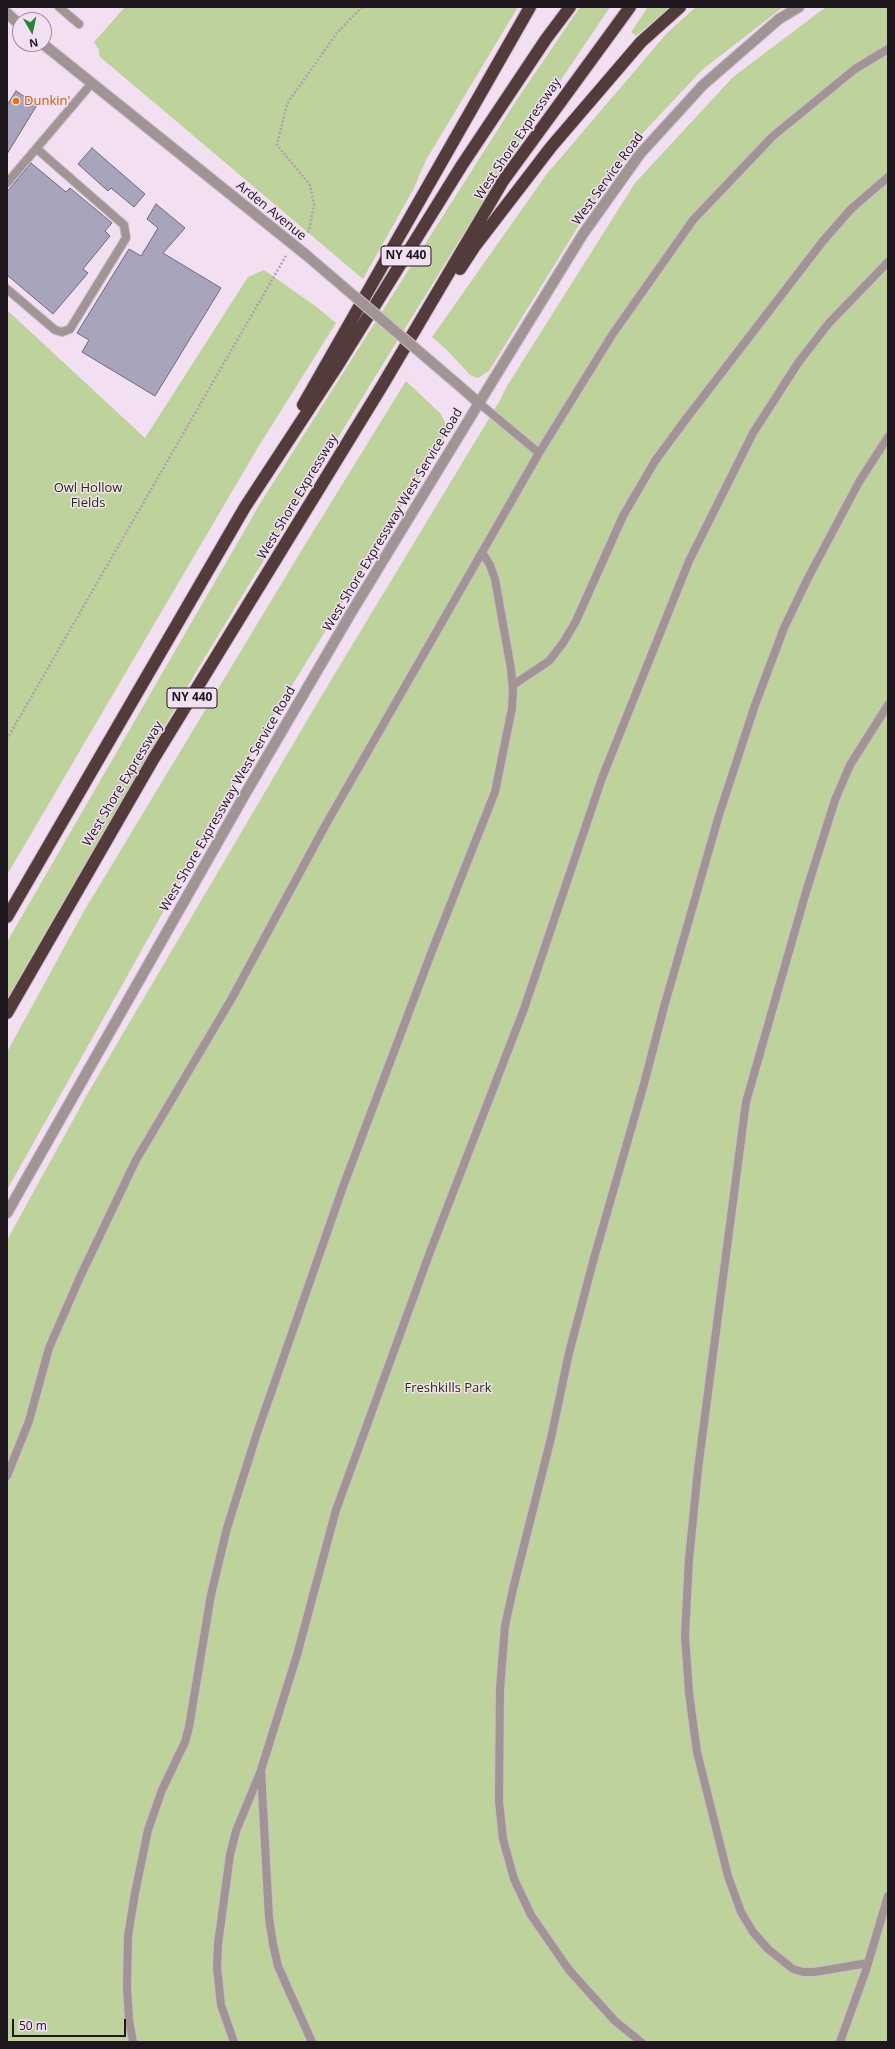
<!DOCTYPE html>
<style>
body{margin:0}
#map{position:relative;width:895px;height:2049px;overflow:hidden;background:#f3dff2;font-family:"Open Sans",sans-serif}
canvas{display:block}
.frame{position:absolute;inset:0;border:8px solid #1e171e;pointer-events:none}
.north{position:absolute;left:12px;top:12px;width:40px;height:40px;box-sizing:border-box;background:#f3dff2;border:1px solid #9e8f9d;border-radius:50%;rotate:171deg;font-size:11px;font-weight:700;line-height:16px;text-align:center;color:#1e171e}
.north::after{content:'';display:block;margin:auto;width:14px;height:18px;background:#288537;clip-path:polygon(50% 0,100% 100%,50% 72%,0 100%)}
.scale{position:absolute;left:12px;top:2019px;width:114px;height:18px;box-sizing:border-box;border:2px solid #1e171e;border-top:0;padding-left:5px;font-size:12px;line-height:14px;white-space:nowrap;color:#1e171e;-webkit-text-stroke:3px #f3dff2;paint-order:stroke}
</style>
<div id="map">
<canvas width="895" height="2049"></canvas>
<div class="frame"></div>
<div class="north">N</div>
<div class="scale">50 m</div>
</div>
<script>
const ctx = document.querySelector('canvas').getContext('2d');
ctx.lineJoin = 'round';
function fill(path, color) { ctx.fillStyle = color; ctx.fill(path, 'evenodd'); }
const toPath = rows => new Path2D(rows.map(r => 'M' + r).join(''));
function strokePath(path, color, width, dash) { ctx.strokeStyle = color; ctx.lineWidth = width; ctx.lineCap = dash ? 'butt' : 'round'; ctx.setLineDash(dash || []); ctx.stroke(path); }
function drawText(font, color, halo, rows, align = 'center') {
  ctx.font = font + ' "Open Sans",sans-serif'; ctx.lineWidth = 3; ctx.setLineDash([]); ctx.textBaseline = 'middle'; ctx.strokeStyle = halo; ctx.fillStyle = color; for (const [text, x, y, turn = 0] of rows) {
    ctx.save(); ctx.translate(x, y); ctx.rotate((+turn || 0) * Math.PI / 180); ctx.textAlign = isNaN(turn) ? turn : align; if (halo) ctx.strokeText(text, 0, 0); ctx.fillText(text, 0, 0); ctx.restore();
  }
}
fill(toPath([
 [125,7,518,7,426,160,413,190,363,279,99,56,99,50,94,42],
 [580,7,610,7,532,123,370,385,196,672,7,999,7,942,261,502,516,101],
 [648,7,670,7,636,36,631,32],
 [696,7,783,7,702,70,641,135,584,217,489,371,478,378,470,375,447,350,432,337,546,175,667,33],
 [826,7,888,7,888,2042,7,2042,7,1240,88,1093,319,700,499,402,507,386,635,183,733,77],
 [264,270,318,308,336,323,257,449,7,875,7,310,145,438,248,277],
 [406,381,441,414,445,423,445,436,272,718,7,1190,7,1052,84,911,303,548]
]), '#bed29c');
const building = toPath([
 [16,91,37,105,7,154,7,105,16,91],
 [92,148,145,194,134,207,111,188,108,191,78,164,92,148],
 [31,163,66,192,70,188,112,223,105,231,110,236,83,269,88,273,53,314,7,275,7,192,31,163],
 [156,204,185,228,163,253,221,288,155,396,82,352,89,340,77,333,129,249,141,256,158,228,147,219,156,204]
]);
fill(building, '#a7a4bb');
strokePath(building, '#6d697e', 1);
const service = toPath([
 [59,7,79,24],
 [7,183,91,84],
 [7,289,55,330,62,332,70,329,126,238,124,225,37,149],
 [479,403,539,453],
 [513,685,549,661,563,643,576,621,623,516,655,461,686,419,823,241,851,209,888,177],
 [7,1476,29,1421,49,1348,80,1277,136,1160,232,998,325,826,539,453,612,335,693,220,773,136,855,69,888,49],
 [868,1963,814,1972,803,1972,793,1969,768,1949,753,1932,741,1912,728,1876,697,1752,689,1693,685,1635,689,1559,698,1469,746,1102,806,892,835,800,850,765,888,705],
 [133,2042,129,2020,127,1987,128,1936,135,1893,148,1830,162,1790,185,1742,189,1727,211,1595,227,1528,257,1433,344,1184,432,951,495,792,512,708,513,690,511,669,495,579,490,565,482,552],
 [234,2042,221,2005,217,1967,218,1944,230,1855,236,1831,260,1773],
 [312,2042,289,1991,278,1966,273,1944,269,1918,261,1770,297,1655,336,1510,430,1252,524,1009,602,778,689,561,753,433,798,363,829,323,888,262],
 [641,2042,615,2021,569,1970,531,1915,514,1879,503,1839,499,1801,500,1689,505,1626,513,1589,551,1438,569,1353,594,1258,644,1084,664,1007,719,815,755,705,784,628,807,580,859,482,888,437],
 [840,2042,866,1970,888,1896]
]);
const minor = toPath([
 [7,1213,244,796,351,613,479,403]
]);
const tertiary = toPath([
 [7,13,20,25],
 [43,44,305,254],
 [456,383,479,403,583,234,640,154,703,85,779,19,799,7]
]);
const motorway = toPath([
 [460,269,475,246,551,147,641,42,680,7],
 [303,405,530,7],
 [7,917,245,507,336,368,462,165,546,39,570,7],
 [7,1013,154,758,382,386,503,181,630,7]
]);
strokePath(service, '#cdbbcc', 10);
strokePath(minor, '#cdbbcc', 12);
strokePath(tertiary, '#cdbbcc', 12);
strokePath(motorway, '#cdbbcc', 14);
strokePath(toPath([
 [301,237,309,231,314,204,310,185,277,145,287,104,336,34,362,7],
 [7,739,287,254]
]), '#b1a1b0', 2.5, [2, 2]);
strokePath(service, '#a19494', 8);
strokePath(minor, '#a19494', 10);
strokePath(tertiary, '#a19494', 10);
strokePath(motorway, '#523b3a', 12);
const tertiaryBridge = toPath([
 [305,254,456,383]
]);
strokePath(tertiaryBridge, '#cdbbcc', 12, []);
strokePath(tertiaryBridge, '#a19494', 10);
for (const [x, y, r, color] of [
 [16,101,4,"#e8710a"]
]) { const dot = new Path2D(); dot.arc(x, y, r, 0, 2 * Math.PI); ctx.fillStyle = color; ctx.fill(dot); strokePath(dot, '#f3dff2', 1.5); }
for (const [x, y, w] of [
 [406,256,50],
 [192,698,50]
]) { const box = new Path2D(); box.roundRect(x - w / 2, y - 10, w, 20, 3); ctx.fillStyle = '#f3dff2'; ctx.fill(box); strokePath(box, '#1e171e', 1); }
drawText('bold 12px', '#1e171e', null, [
 ["NY 440",406,256],
 ["NY 440",192,698]
]);
drawText('13px', '#c56008', '#f3dff2', [
 ["Dunkin'",24,101]
], 'left');
drawText('13px', '#1e171e', '#f3dff2', [
 ["West Shore Expressway",518,139,-56],
 ["West Service Road",608,179,-54],
 ["Arden Avenue",271,211,39],
 ["West Shore Expressway",298,497,-59],
 ["West Shore Expressway West Service Road",393,520,-59],
 ["West Shore Expressway",123,784,-59],
 ["West Shore Expressway West Service Road",228,799,-60]
]);
drawText('13px', '#243100', '#f3dff2', [
 ["Owl Hollow",88,488],
 ["Fields",88,503],
 ["Freshkills Park",448,1388]
]);
</script>
